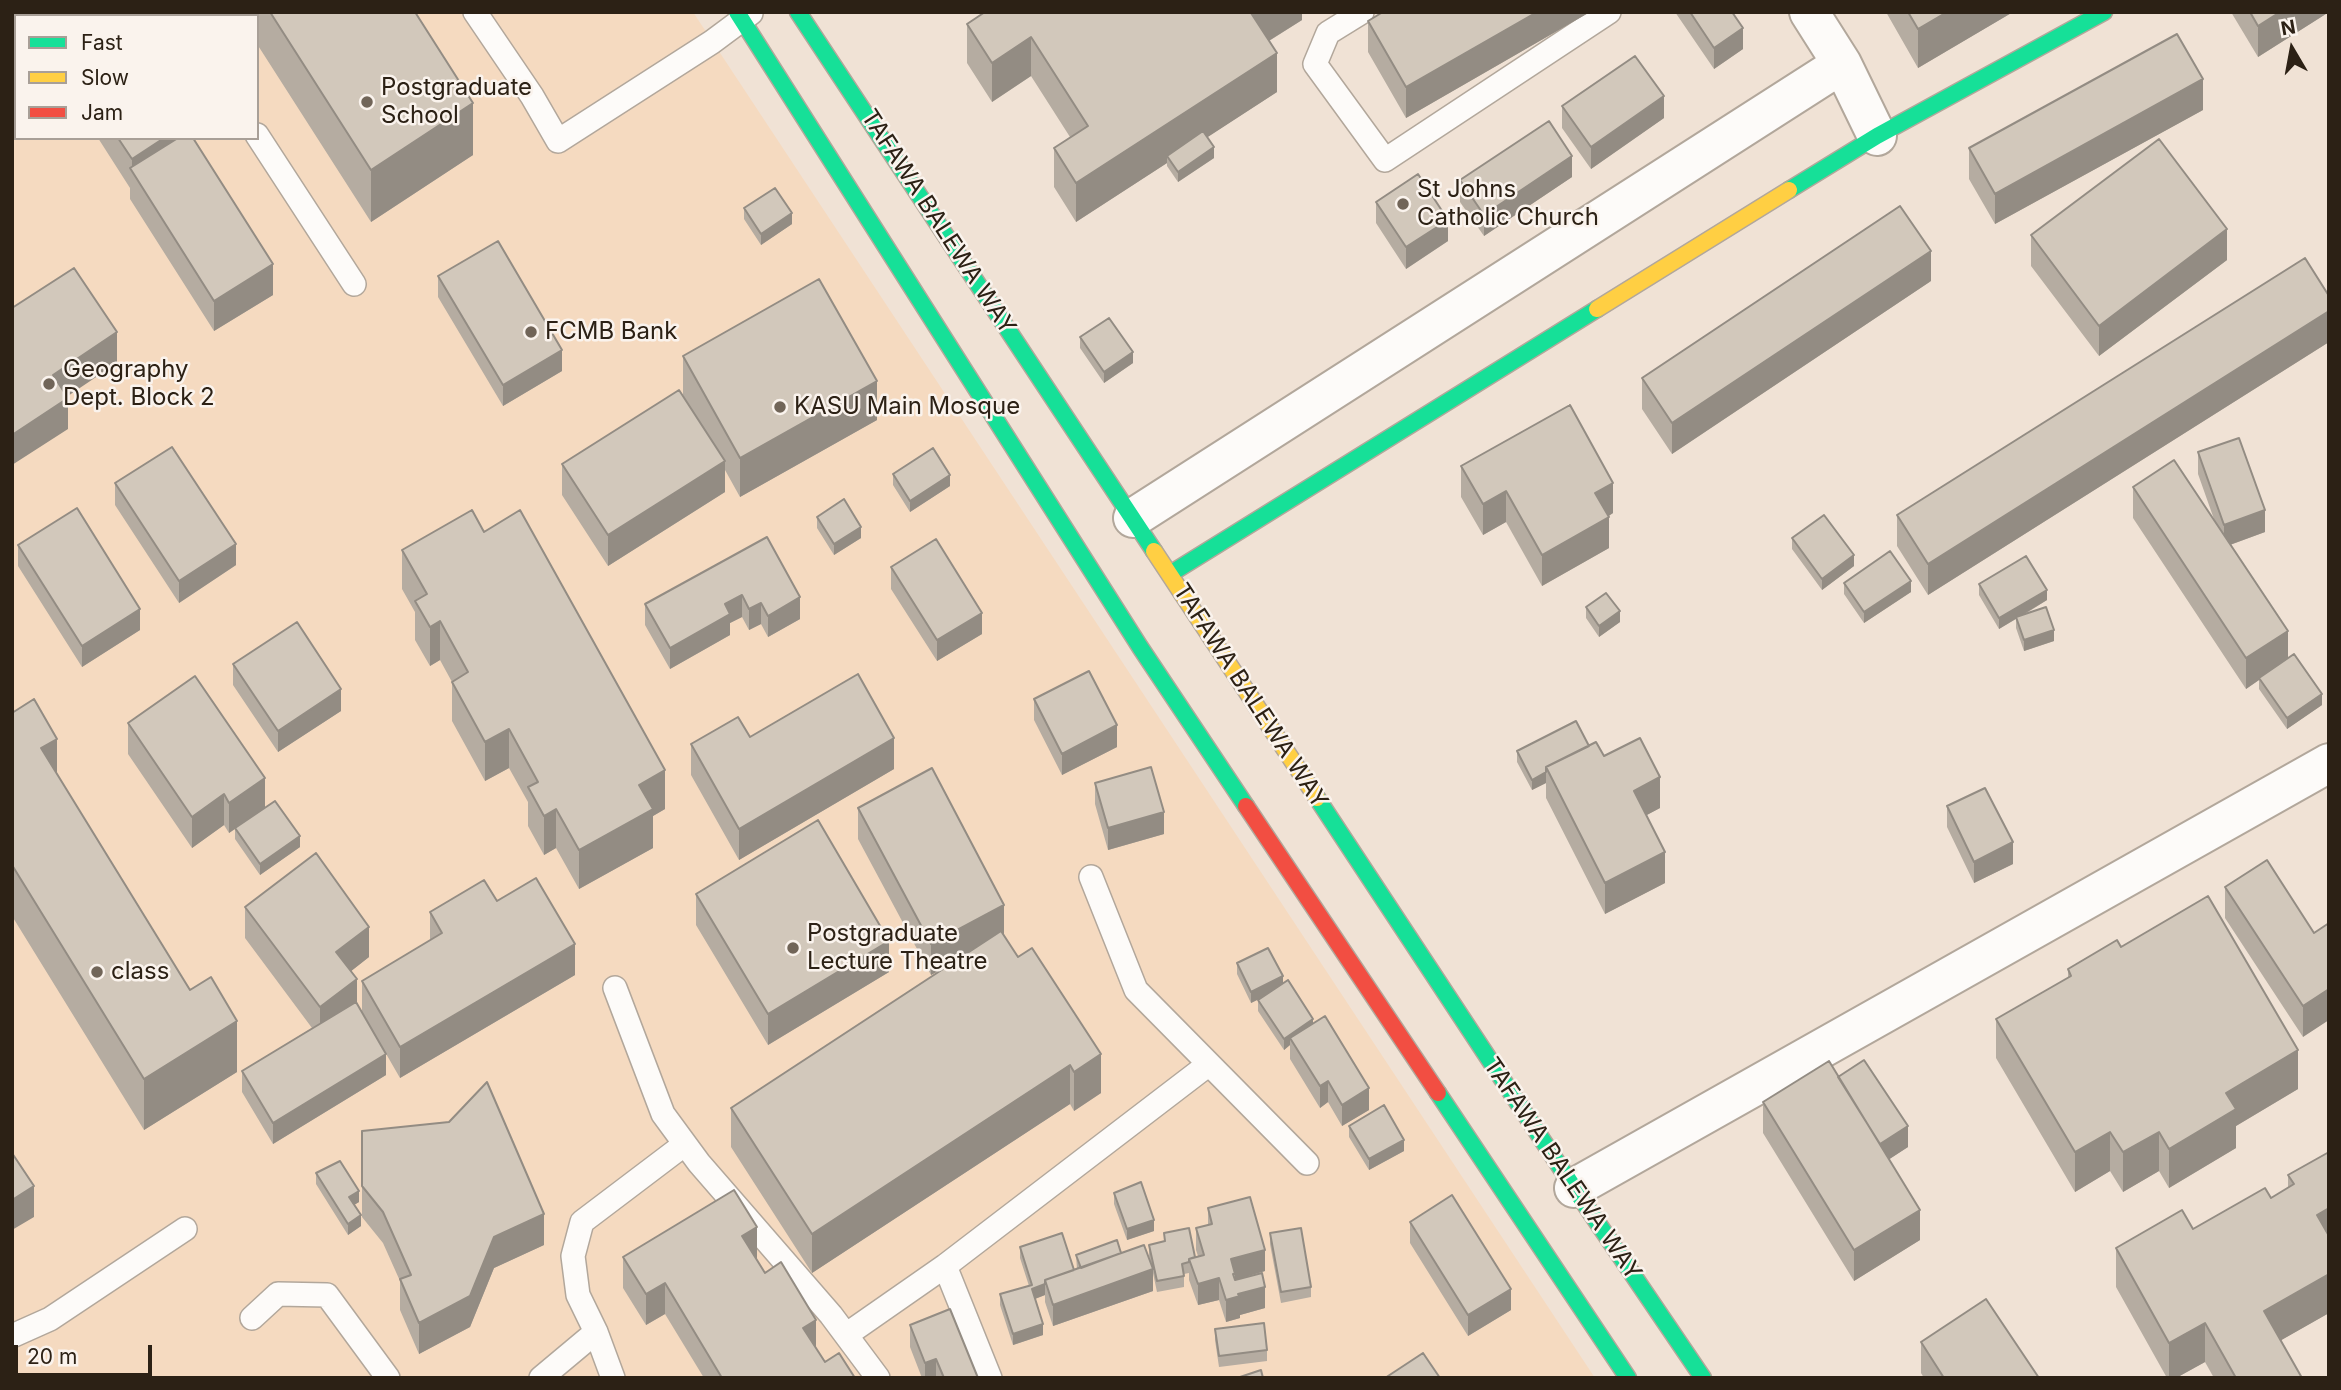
<!DOCTYPE html>
<style>
body{margin:0}
#map{position:relative;width:2341px;height:1390px;overflow:hidden;background:#f0e2d5;font-family:Inter,sans-serif}
canvas{display:block}
.frame{position:absolute;inset:0;border:14px solid #2c2115;pointer-events:none}
.legend{position:absolute;left:14px;top:14px;width:245px;height:126px;box-sizing:border-box;background:#faf3ed;border:2px solid #a89f97;margin:0;padding:9px 12px;list-style:none;font-size:21px;color:#2c2115}
.legend li{display:flex;align-items:center;gap:14px;height:35px}
.legend b{width:35px;border:2px solid #a89f97}
.north{position:absolute;left:2257px;top:14px;width:70px;height:70px;-webkit-text-stroke:5px #faf3ed;paint-order:stroke;rotate:350deg;font-size:19px;font-weight:700;line-height:28px;text-align:center;color:#2c2115}
.north::after{content:'';display:block;margin:auto;width:24px;height:32px;background:#2c2115;clip-path:polygon(50% 0,100% 100%,50% 72%,0 100%)}
.scale{position:absolute;left:14px;top:1345px;width:138px;height:32px;box-sizing:border-box;border:4px solid #2c2115;border-top:0;padding-left:9px;font-size:21px;line-height:24px;white-space:nowrap;color:#2c2115;-webkit-text-stroke:5px #faf3ed;paint-order:stroke}
</style>
<div id="map">
<canvas width="2341" height="1390"></canvas>
<div class="frame"></div>
<ul class="legend">
<li><b style="height:9px;background:#16e098"></b>Fast</li>
<li><b style="height:9px;background:#ffcf43"></b>Slow</li>
<li><b style="height:9px;background:#f24e42"></b>Jam</li>
</ul>
<div class="north">N</div>
<div class="scale">20 m</div>
</div>
<script>
const ctx = document.querySelector('canvas').getContext('2d');
ctx.lineJoin = 'round';
function fill(path, color) { ctx.fillStyle = color; ctx.fill(path, 'evenodd'); }
const toPath = rows => new Path2D(rows.map(r => 'M' + r).join(''));
function strokePath(path, color, width, dash) { ctx.strokeStyle = color; ctx.lineWidth = width; ctx.lineCap = dash ? 'butt' : 'round'; ctx.setLineDash(dash || []); ctx.stroke(path); }
function drawText(font, color, halo, rows, align = 'center') {
  ctx.font = font + ' Inter,sans-serif'; ctx.lineWidth = 5; ctx.setLineDash([]); ctx.textBaseline = 'middle'; ctx.strokeStyle = halo; ctx.fillStyle = color; for (const [text, x, y, turn = 0] of rows) {
    ctx.save(); ctx.translate(x, y); ctx.rotate((+turn || 0) * Math.PI / 180); ctx.textAlign = isNaN(turn) ? turn : align; if (halo) ctx.strokeText(text, 0, 0); ctx.fillText(text, 0, 0); ctx.restore();
  }
}
fill(toPath([
 [12,12,693,12,1595,1378,12,1378],
 [16,16,257,16,257,138,16,138]
]), '#f5dac0');
const lane = toPath([
 [175,12,178,16],
 [475,12,532,96,558,141,712,42,751,13],
 [1362,12,1328,33,1315,64,1385,160,1609,12],
 [48,16,54,12],
 [12,39,16,37],
 [257,135,354,284],
 [1091,877,1136,990,1307,1163],
 [615,988,663,1114,699,1163,831,1315,878,1378],
 [252,1318,278,1294,327,1295,388,1378],
 [846,1335,945,1266],
 [12,1336,50,1319,185,1229],
 [541,1378,596,1332],
 [613,1378,596,1332,578,1295,573,1256,582,1222,685,1144],
 [990,1378,945,1266,1209,1064]
]);
const street = toPath([
 [1809,12,1842,64,1877,136],
 [1133,518,1842,64],
 [1574,1188,2329,763]
]);
const fast = toPath([
 [737,12,1140,647,1246,806],
 [798,12,1154,551],
 [1789,190,1877,136,2104,12],
 [1170,574,1597,309],
 [1317,798,1574,1188,1703,1378],
 [1438,1093,1628,1378]
]);
const slow = toPath([
 [1597,309,1789,190],
 [1154,551,1317,798]
]);
const jam = toPath([
 [1246,806,1438,1093]
]);
strokePath(lane, '#b2a79b', 26);
strokePath(street, '#b2a79b', 42);
strokePath(fast, '#b2a79b', 19);
strokePath(slow, '#b2a79b', 19);
strokePath(jam, '#b2a79b', 19);
strokePath(lane, '#fdfbf9', 23);
strokePath(street, '#fdfbf9', 38);
strokePath(fast, '#16e098', 16);
strokePath(slow, '#ffcf43', 16);
strokePath(jam, '#f24e42', 16);
fill(toPath([
 [237,12,415,12,473,155,371,222,257,44,257,16,239,16],
 [1302,12,1302,20,1269,41,1277,92,1207,137,1214,158,1178,182,1167,166,1167,163,1076,222,1054,187,1054,148,1070,137,1031,76,992,102,967,63,967,24],
 [1383,12,1590,12,1406,118,1368,52,1368,21],
 [1675,12,1732,12,1743,49,1714,69],
 [1886,12,2013,12,1918,68],
 [2231,12,2329,12,2258,57],
 [1562,106,1664,118,1591,169,1562,128],
 [2203,110,1995,224,1969,179,1969,148],
 [98,138,193,138,273,295,214,331,130,199,130,188],
 [1572,177,1484,236,1460,202,1460,180],
 [1376,202,1448,241,1406,269,1376,223],
 [744,208,792,224,761,245,744,219],
 [2031,235,2227,260,2099,356,2031,266],
 [438,276,562,371,503,406,438,297],
 [1931,281,1672,454,1642,409,1642,378],
 [2329,296,2329,342,1928,595,1897,546,1897,515],
 [1080,337,1133,363,1104,383,1080,348],
 [683,356,877,420,740,497,725,470,725,492,608,566,562,495,562,464,688,404,683,395],
 [2198,452,2265,532,2230,545,2288,658,2322,705,2287,729,2259,689,2259,680,2246,689,2133,518,2133,487,2215,522,2198,474],
 [1461,466,1613,513,1609,516,1609,548,1542,586,1506,522,1483,535,1461,497],
 [893,474,950,486,910,512,893,485],
 [115,483,236,565,179,603,115,505],
 [817,517,861,538,834,555,817,528],
 [484,532,665,809,653,816,653,848,579,889,556,848,544,855,528,826,528,802,509,768,485,781,452,721,452,682,440,660,430,666,415,640,415,612,402,589,402,550],
 [767,537,800,619,768,637,761,624,749,630,742,617,730,623,730,635,670,669,645,625,645,604],
 [1792,538,1854,566,1822,590,1792,549],
 [18,545,140,630,82,667,18,566],
 [891,567,982,634,937,661,891,589],
 [1844,583,1911,592,1864,623,1844,594],
 [1979,584,2047,600,2025,614,2054,641,2024,651,2016,628,2016,619,1999,629,1979,595],
 [1586,607,1620,622,1599,637,1586,618],
 [233,664,341,711,278,752,233,685],
 [1034,699,1117,747,1062,775,1034,720],
 [12,713,57,774,237,1072,144,1130,12,916],
 [128,723,265,808,300,847,260,875,235,839,235,829,229,833,224,825,192,848,128,754],
 [750,737,894,769,739,860,691,775,691,744],
 [1589,746,1604,756,1660,808,1646,815,1665,883,1605,914,1546,798,1546,783,1532,790,1517,762,1517,751],
 [1095,783,1164,834,1108,850,1095,804],
 [1947,806,2013,864,1974,883,1947,827],
 [858,808,1101,1093,1074,1111,1070,1104,812,1273,731,1147,731,1108,952,964,931,975,858,839],
 [2225,887,2314,933,2303,1037,2225,918],
 [696,894,889,972,768,1045,696,925],
 [497,901,575,975,400,1078,362,1012,362,981,430,940,430,912],
 [245,907,369,957,351,971,357,1005,386,1075,273,1144,242,1092,242,1071,312,1028,245,938],
 [2121,947,2298,1089,2236,1126,2236,1148,2169,1188,2159,1171,2123,1192,2110,1171,2075,1192,1996,1058,1996,1019,2068,978,2068,969],
 [1237,963,1283,983,1313,1024,1369,1110,1342,1126,1328,1102,1320,1108,1290,1059,1290,1045,1284,1050,1258,1011,1258,1000,1261,998,1251,1003,1237,974],
 [1838,1077,1908,1147,1889,1159,1920,1240,1854,1281,1763,1133,1763,1102],
 [1349,1126,1404,1151,1369,1170,1349,1137],
 [362,1131,544,1245,494,1268,470,1327,419,1354,400,1310,400,1281,383,1243,362,1217],
 [2329,1152,2329,1313,2281,1340,2302,1378,2214,1378,2205,1362,2176,1378,2167,1378,2116,1287,2116,1248,2193,1229,2271,1198,2288,1188,2288,1175],
 [316,1173,359,1202,354,1205,361,1226,348,1235,316,1184],
 [1114,1193,1154,1231,1127,1240,1114,1204],
 [1208,1208,1265,1271,1235,1280,1265,1308,1240,1315,1240,1318,1226,1322,1219,1300,1198,1305,1189,1280,1189,1273,1184,1274,1184,1287,1157,1292,1153,1273,1153,1291,1053,1326,1045,1302,1045,1295,1035,1299,1043,1335,1013,1345,1000,1305,1000,1294,1029,1286,1020,1258,1020,1247,1074,1270,1077,1269,1076,1255,1121,1253,1151,1263,1149,1256,1149,1245,1164,1241,1164,1233,1195,1257,1198,1256,1196,1250,1196,1228,1208,1225],
 [1410,1222,1511,1310,1468,1336,1410,1243],
 [1270,1233,1311,1287,1311,1297,1281,1303,1270,1244],
 [623,1257,757,1258,756,1259,765,1273,825,1362,855,1378,704,1378,665,1314,646,1325,623,1288],
 [910,1325,978,1378,922,1378,910,1347],
 [1215,1329,1267,1350,1267,1361,1219,1367,1215,1340],
 [1921,1342,2039,1378,1924,1378,1921,1373]
]), '#b5aca1');
fill(toPath([
 [1253,12,1302,12,1302,20,1251,52,1251,13],
 [1537,12,1590,12,1406,118,1406,87],
 [1947,12,2013,12,1918,68,1918,29],
 [2280,12,2329,12,2258,57,2258,26],
 [1743,28,1743,49,1714,69,1714,48],
 [1031,37,1031,76,992,102,992,63],
 [1277,53,1277,92,1171,161,1167,156,1167,163,1076,222,1076,183],
 [2203,79,2203,110,1995,224,1995,194],
 [1664,96,1664,118,1591,169,1591,147],
 [473,103,473,155,371,222,371,170],
 [164,138,183,138,132,171,132,159],
 [1214,147,1214,158,1178,182,1178,172],
 [1572,156,1572,177,1484,236,1484,215],
 [792,213,792,224,761,245,761,234],
 [1448,220,1448,241,1406,269,1406,247],
 [2227,229,2227,260,2099,356,2099,326],
 [1931,251,1931,281,1672,454,1672,423],
 [273,264,273,295,214,331,214,301],
 [2329,311,2329,342,1928,595,1928,564],
 [117,332,117,363,53,406,53,375],
 [562,350,562,371,503,406,503,385],
 [1133,352,1133,363,1104,383,1104,372],
 [877,381,877,420,740,497,740,458],
 [68,398,68,429,12,465,12,435],
 [725,461,725,492,608,566,608,535],
 [950,475,950,486,910,512,910,501],
 [1613,483,1613,513,1595,524,1595,493],
 [1506,491,1506,522,1483,535,1483,504],
 [2265,510,2265,532,2224,547,2224,525],
 [1609,517,1609,548,1542,586,1542,555],
 [861,527,861,538,834,555,834,544],
 [236,544,236,565,179,603,179,581],
 [1854,555,1854,566,1822,590,1822,579],
 [1911,581,1911,592,1864,623,1864,612],
 [2047,590,2047,600,1999,629,1999,618],
 [742,595,742,617,730,623,730,635,670,669,670,648,725,604],
 [800,597,800,619,768,637,768,616],
 [761,603,761,624,749,630,749,609],
 [140,609,140,630,82,667,82,646],
 [1620,611,1620,622,1599,637,1599,626],
 [982,613,982,634,937,661,937,640],
 [440,621,440,660,430,666,430,627],
 [2054,630,2054,641,2024,651,2024,640],
 [2288,631,2288,662,2259,678,2259,680,2246,689,2246,658],
 [341,689,341,711,278,752,278,731],
 [2322,694,2322,705,2287,729,2287,718],
 [1117,725,1117,747,1062,775,1062,754],
 [509,729,509,768,485,781,485,742],
 [894,738,894,769,739,860,739,829],
 [57,739,57,790,41,748],
 [665,770,665,809,653,816,653,848,579,889,579,850,639,785],
 [1546,772,1546,783,1532,790,1532,780],
 [1660,777,1660,808,1634,822,1634,791],
 [265,778,265,808,229,833,229,803],
 [224,794,224,825,192,848,192,817],
 [556,809,556,848,544,855,544,816],
 [1164,812,1164,834,1108,850,1108,828],
 [300,836,300,847,260,875,260,864],
 [2013,842,2013,864,1974,883,1974,862],
 [1665,852,1665,883,1605,914,1605,883],
 [1004,905,1004,935,931,975,931,944],
 [369,927,369,957,336,983,336,952],
 [889,941,889,972,768,1045,768,1014],
 [575,944,575,975,400,1078,400,1047],
 [1283,976,1283,987,1251,1003,1251,992],
 [357,979,357,1010,320,1038,320,1007],
 [2329,989,2329,1020,2303,1037,2303,1006],
 [1313,1019,1313,1030,1290,1038,1290,1045,1284,1050,1284,1039],
 [237,1021,237,1072,144,1130,144,1079],
 [2298,1050,2298,1089,2236,1126,2236,1148,2169,1188,2169,1149,2226,1093],
 [386,1054,386,1075,273,1144,273,1123],
 [1101,1054,1101,1093,1074,1111,1074,1072],
 [1070,1065,1070,1104,812,1273,812,1234],
 [1328,1081,1328,1102,1320,1108,1320,1086],
 [1369,1088,1369,1110,1342,1126,1342,1105],
 [1908,1126,1908,1147,1879,1166,1879,1144],
 [2110,1132,2110,1171,2075,1192,2075,1152],
 [2159,1132,2159,1171,2123,1192,2123,1152],
 [1404,1140,1404,1151,1369,1170,1369,1159],
 [34,1186,34,1217,12,1230,12,1200],
 [359,1191,359,1202,349,1208,349,1197],
 [2329,1208,2329,1247,2317,1215],
 [1920,1210,1920,1240,1854,1281,1854,1250],
 [544,1214,544,1245,494,1268,470,1327,419,1354,419,1323,494,1237],
 [361,1215,361,1226,348,1235,348,1224],
 [1154,1220,1154,1231,1127,1240,1127,1229],
 [757,1227,757,1258,742,1267,742,1236],
 [1265,1250,1265,1271,1235,1280,1235,1274,1231,1259],
 [1153,1269,1153,1291,1053,1326,1053,1305],
 [2329,1274,2329,1313,2264,1350,2264,1311],
 [1219,1278,1219,1300,1198,1305,1198,1284],
 [665,1283,665,1314,646,1325,646,1294],
 [1045,1284,1045,1295,1032,1300,1032,1289],
 [1265,1287,1265,1308,1240,1315,1240,1318,1226,1322,1226,1300,1238,1294],
 [1511,1289,1511,1310,1468,1336,1468,1315],
 [816,1320,816,1351,803,1328],
 [2205,1323,2205,1362,2176,1378,2169,1378,2169,1343],
 [1043,1324,1043,1335,1013,1345,1013,1334],
 [936,1359,936,1378,925,1378,925,1363]
]), '#938c83');
const building = toPath([
 [68,12,109,12,111,16,63,16,68,12],
 [270,12,415,12,473,103,371,170,270,12],
 [985,12,1253,12,1251,13,1277,53,1076,183,1054,148,1088,126,1031,37,992,63,967,24,985,12],
 [1383,12,1537,12,1406,87,1368,21,1383,12],
 [1690,12,1732,12,1743,28,1714,48,1690,12],
 [1908,12,1947,12,1918,29,1908,12],
 [2250,12,2280,12,2258,26,2250,12],
 [2177,34,2203,79,1995,194,1969,148,2177,34],
 [1635,56,1664,96,1591,147,1562,106,1635,56],
 [1549,121,1572,156,1484,215,1460,180,1549,121],
 [1203,131,1214,147,1178,172,1167,156,1203,131],
 [118,138,164,138,132,159,118,138],
 [178,138,193,138,273,264,214,301,130,168,178,138],
 [2159,139,2227,229,2099,326,2031,235,2159,139],
 [1418,174,1448,220,1406,247,1376,202,1418,174],
 [775,188,792,213,761,234,744,208,775,188],
 [1900,206,1931,251,1672,423,1642,378,1900,206],
 [498,241,562,350,503,385,438,276,498,241],
 [2305,258,2329,296,2329,311,1928,564,1897,515,2305,258],
 [74,268,117,332,53,375,68,398,12,435,12,308,74,268],
 [819,279,877,381,740,458,683,356,819,279],
 [1109,318,1133,352,1104,372,1080,337,1109,318],
 [679,390,725,461,608,535,562,464,679,390],
 [1570,405,1613,483,1595,493,1609,517,1542,555,1506,491,1483,504,1461,466,1570,405],
 [2239,438,2265,510,2224,525,2198,452,2239,438],
 [172,447,236,544,179,581,115,483,172,447],
 [933,448,950,475,910,501,893,474,933,448],
 [2174,460,2288,631,2246,658,2133,487,2174,460],
 [844,499,861,527,834,544,817,517,844,499],
 [77,508,140,609,82,646,18,545,77,508],
 [472,510,484,532,520,510,665,770,639,785,653,809,579,850,556,809,544,816,528,787,538,782,509,729,485,742,452,682,468,672,440,621,430,627,415,601,427,594,402,550,472,510],
 [1824,515,1854,555,1822,579,1792,538,1824,515],
 [767,537,800,597,768,616,761,603,749,609,742,595,725,604,730,614,670,648,645,604,767,537],
 [936,539,982,613,937,640,891,567,936,539],
 [1890,551,1911,581,1864,612,1844,583,1890,551],
 [2026,556,2047,590,1999,618,1979,584,2026,556],
 [1606,593,1620,611,1599,626,1586,607,1606,593],
 [2046,607,2054,630,2024,640,2016,617,2046,607],
 [297,622,341,689,278,731,233,664,297,622],
 [2294,654,2322,694,2287,718,2259,678,2294,654],
 [1089,671,1117,725,1062,754,1034,699,1089,671],
 [858,674,894,738,739,829,691,744,738,717,750,737,858,674],
 [195,676,265,778,229,803,224,794,192,817,128,723,195,676],
 [34,699,57,739,41,748,190,990,211,977,237,1021,144,1079,12,865,12,713,34,699],
 [1576,721,1589,746,1546,767,1546,772,1532,780,1517,751,1576,721],
 [1640,738,1660,777,1634,791,1665,852,1605,883,1546,767,1596,742,1604,756,1640,738],
 [1151,767,1164,812,1108,828,1095,783,1151,767],
 [932,768,1004,905,931,944,858,808,932,768],
 [1985,788,2013,842,1974,862,1947,806,1985,788],
 [275,801,300,836,260,864,235,828,275,801],
 [818,820,889,941,768,1014,696,894,818,820],
 [316,853,369,927,336,952,357,979,320,1007,245,907,316,853],
 [2267,860,2314,933,2329,923,2329,989,2303,1006,2225,887,2267,860],
 [536,878,575,944,400,1047,362,981,442,933,430,912,484,880,497,901,536,878],
 [2208,896,2298,1050,2226,1093,2236,1109,2169,1149,2159,1132,2123,1152,2110,1132,2075,1152,1996,1019,2071,976,2068,969,2117,940,2121,947,2208,896],
 [1001,931,1018,957,1032,948,1101,1054,1074,1072,1070,1065,812,1234,731,1108,1001,931],
 [1268,948,1283,976,1251,992,1237,963,1268,948],
 [1288,980,1313,1019,1284,1039,1258,1000,1288,980],
 [356,1002,386,1054,273,1123,242,1071,356,1002],
 [1325,1016,1369,1088,1342,1105,1328,1081,1320,1086,1290,1038,1325,1016],
 [1864,1060,1908,1126,1880,1144,1838,1077,1864,1060],
 [1829,1061,1920,1210,1854,1250,1763,1102,1829,1061],
 [487,1082,544,1214,494,1237,470,1296,419,1323,400,1279,411,1275,383,1212,362,1186,362,1131,449,1122,487,1082],
 [1384,1105,1404,1140,1369,1159,1349,1126,1384,1105],
 [2329,1152,2329,1208,2317,1215,2329,1236,2329,1274,2264,1311,2302,1378,2236,1378,2205,1323,2169,1343,2116,1248,2182,1210,2193,1229,2265,1188,2271,1198,2294,1184,2288,1175,2329,1152],
 [12,1153,34,1186,12,1200,12,1153],
 [340,1161,359,1191,349,1197,361,1215,348,1224,316,1173,340,1161],
 [1141,1182,1154,1220,1127,1229,1114,1193,1141,1182],
 [734,1190,757,1227,742,1236,765,1273,781,1262,816,1320,803,1328,825,1362,839,1353,855,1378,722,1378,665,1283,646,1294,623,1257,734,1190],
 [1452,1195,1511,1289,1468,1315,1410,1222,1452,1195],
 [1250,1197,1265,1250,1231,1259,1235,1274,1233,1274,1235,1280,1262,1273,1265,1287,1238,1294,1240,1296,1226,1300,1219,1278,1198,1284,1189,1259,1204,1255,1196,1228,1212,1224,1208,1208,1250,1197],
 [1189,1228,1195,1257,1189,1259,1189,1262,1182,1264,1184,1276,1157,1281,1149,1245,1165,1241,1164,1233,1189,1228],
 [1301,1228,1311,1287,1281,1292,1270,1233,1301,1228],
 [1062,1233,1074,1270,1045,1280,1045,1284,1032,1289,1043,1324,1013,1334,1000,1294,1032,1285,1020,1247,1062,1233],
 [1117,1240,1121,1253,1081,1268,1076,1255,1117,1240],
 [1144,1245,1153,1269,1053,1305,1045,1280,1144,1245],
 [1986,1299,2039,1378,1944,1378,1921,1342,1986,1299],
 [950,1309,978,1378,944,1378,936,1359,925,1363,910,1325,950,1309],
 [1264,1323,1267,1350,1219,1356,1215,1329,1264,1323],
 [1423,1353,1440,1378,1385,1378,1423,1353],
 [1261,1370,1263,1378,1237,1378,1261,1370]
]);
fill(building, '#d2c8bb');
strokePath(building, '#938c83', 2);
for (const [x, y, r, color] of [
 [367,102,7,"#716558"],
 [1403,204,7,"#716558"],
 [531,332,7,"#716558"],
 [49,384,7,"#716558"],
 [780,407,7,"#716558"],
 [793,948,7,"#716558"],
 [97,972,7,"#716558"]
]) { const dot = new Path2D(); dot.arc(x, y, r, 0, 2 * Math.PI); ctx.fillStyle = color; ctx.fill(dot); strokePath(dot, '#faf3ed', 2.5); }
drawText('24px', '#2c2115', '#faf3ed', [
 ["Postgraduate",381,88],
 ["School",381,116],
 ["St Johns",1417,190],
 ["Catholic Church",1417,218],
 ["FCMB Bank",545,332],
 ["Geography",63,370],
 ["Dept. Block 2",63,398],
 ["KASU Main Mosque",794,407],
 ["Postgraduate",807,934],
 ["Lecture Theatre",807,962],
 ["class",111,972]
], 'left');
drawText('24px', '#2c2115', '#faf3ed', [
 ["TAFAWA BALEWA WAY",938,222,57],
 ["TAFAWA BALEWA WAY",1250,696,57],
 ["TAFAWA BALEWA WAY",1562,1169,56]
]);
</script>
